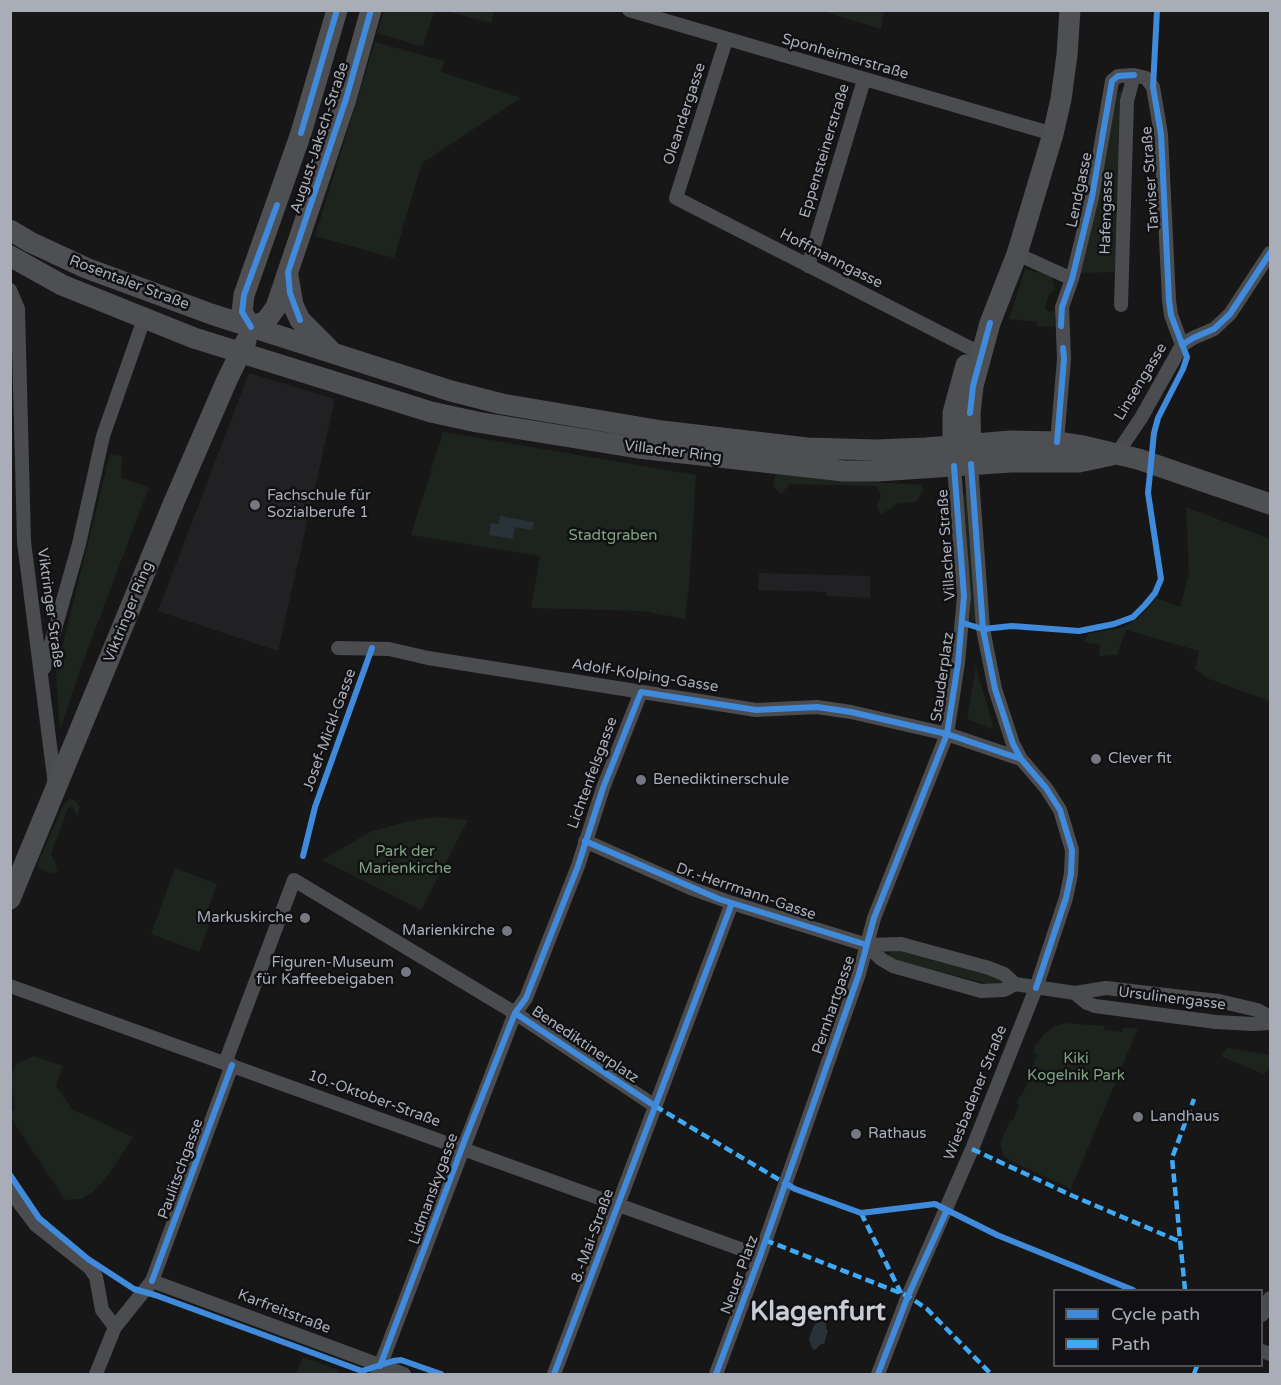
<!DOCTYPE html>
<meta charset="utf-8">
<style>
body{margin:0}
#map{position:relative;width:1281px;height:1385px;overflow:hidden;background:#171717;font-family:"Varela Round",sans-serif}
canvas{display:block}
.frame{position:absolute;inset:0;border:12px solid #a8adb8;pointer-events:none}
.legend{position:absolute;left:1053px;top:1289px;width:210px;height:78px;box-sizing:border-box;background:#111113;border:2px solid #4d4f55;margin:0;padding:8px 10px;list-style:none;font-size:18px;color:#a8adb8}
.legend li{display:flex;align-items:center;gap:12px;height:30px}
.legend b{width:30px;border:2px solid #4d4f55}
</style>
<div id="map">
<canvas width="1281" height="1385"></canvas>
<div class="frame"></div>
<ul class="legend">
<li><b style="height:8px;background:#408adc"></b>Cycle path</li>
<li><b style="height:8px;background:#3fa9f5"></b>Path</li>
</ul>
</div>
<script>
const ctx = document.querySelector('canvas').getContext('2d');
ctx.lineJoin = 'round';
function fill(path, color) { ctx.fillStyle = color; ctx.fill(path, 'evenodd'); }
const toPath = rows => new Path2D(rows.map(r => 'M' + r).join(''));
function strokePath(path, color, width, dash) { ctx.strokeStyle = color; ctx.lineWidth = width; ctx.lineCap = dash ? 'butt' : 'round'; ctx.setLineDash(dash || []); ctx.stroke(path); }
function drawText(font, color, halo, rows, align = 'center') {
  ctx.font = font + ' "Varela Round",sans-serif'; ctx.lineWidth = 5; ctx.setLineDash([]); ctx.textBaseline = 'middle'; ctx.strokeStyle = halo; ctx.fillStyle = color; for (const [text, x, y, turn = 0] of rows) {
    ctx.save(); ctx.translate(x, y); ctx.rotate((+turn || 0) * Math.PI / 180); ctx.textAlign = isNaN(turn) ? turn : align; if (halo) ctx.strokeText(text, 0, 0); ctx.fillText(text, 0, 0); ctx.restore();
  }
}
fill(toPath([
 [249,373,335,399,278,651,158,611],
 [759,573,870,576,870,598,827,596,826,592,758,590]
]), '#212123');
fill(toPath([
 [384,11,434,11,423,47,377,33],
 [446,11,494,11,491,23],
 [822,11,884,11,881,29],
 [375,42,444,61,441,72,521,98,422,163,394,258,315,236],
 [1123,91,1117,193,1120,199,1117,272,1080,273,1112,113,1117,92],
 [1025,269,1051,276,1055,290,1049,294,1045,308,1048,312,1056,310,1054,327,1037,326,1037,322,1009,319],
 [443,432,696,475,689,585,685,619,643,611,531,608,540,556,411,535],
 [110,454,122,456,121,478,149,487,80,670,60,730,56,672],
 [776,473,870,482,923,485,923,490,917,501,897,504,882,514,879,512,877,505,881,497,877,486,790,484,781,494,773,486],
 [967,494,976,621,971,621,962,495],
 [1186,507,1270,539,1270,701,1209,679,1195,669,1199,651,1126,630,1117,655,1099,656,1100,645,1084,642,1088,634,1124,627,1142,615,1156,598,1180,607,1189,573],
 [976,666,994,730,967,719],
 [70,799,76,801,80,807,77,816,72,806,68,808,51,854,58,870,55,873,51,873,39,868,38,863,64,804],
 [435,817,468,820,421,910,322,860,370,832,405,822],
 [175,868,217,884,207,911,213,914,199,952,151,934],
 [894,950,1003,979,1007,981,1000,987,895,960,889,955,890,952],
 [1065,1023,1104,1026,1104,1030,1122,1032,1123,1028,1138,1028,1071,1189,1009,1160,1003,1155,1000,1144,1010,1120,1013,1121,1019,1105,1017,1104,1019,1096,1022,1096,1028,1080,1025,1079,1028,1070,1031,1071,1037,1054,1033,1053,1035,1046,1044,1034,1055,1026],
 [1227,1048,1270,1055,1270,1068,1264,1074,1220,1056],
 [34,1056,63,1066,56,1086,72,1109,133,1137,110,1173,94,1191,81,1199,65,1200,11,1118,11,1111,15,1110,11,1078,16,1064],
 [303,1357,339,1370,338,1374,296,1374]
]), '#1d241e');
fill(toPath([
 [500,516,534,522,532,530,515,527,513,539,489,535,491,523,499,524],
 [822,1320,826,1321,826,1329,828,1330,824,1344,821,1344,815,1350,812,1348,809,1339,814,1325]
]), '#2a3239');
strokePath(toPath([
 [629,10,1053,134],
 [726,40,676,198,972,349],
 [1017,254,1072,279],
 [808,266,864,80],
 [10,290,18,309,24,542,55,785],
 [1121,305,1127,101,1134,75],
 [1057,442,1064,359,1062,307,1072,279,1092,197,1112,81,1118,76,1134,75,1146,78,1153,87,1161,134,1169,300,1171,315,1182,345],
 [1116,455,1141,418,1182,345,1193,338,1214,329,1230,314,1270,253],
 [338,648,389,649,428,658,756,710,817,707,851,712,947,734,1021,759],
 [44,668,79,544,103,436,144,319],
 [585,841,693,889,732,903,867,945,901,944,989,968,1004,974,1015,984,1075,993,1106,988,1191,998,1219,1001,1257,1010,1270,1017],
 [867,945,881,959,893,966,981,991,1004,990,1015,984],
 [10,986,760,1256],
 [1075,993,1087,1003,1095,1006,1216,1022,1253,1024,1270,1023],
 [225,1063,294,880,515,1013,655,1106],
 [10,1191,36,1225,90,1268,96,1277,102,1310,115,1327],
 [152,1281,404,1374],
 [1262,1315,1270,1298],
 [1262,1351,1270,1354],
 [96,1374,115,1327,152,1281,232,1065],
 [377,1374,515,1013,526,998,578,866,603,788,641,692],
 [554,1374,732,903],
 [716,1374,760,1256,859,974,874,918,947,734,958,663,964,596,954,466],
 [878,1374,908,1296,972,1149,1036,988,1066,898,1071,874,1072,850,1060,810,1046,788,1021,759,1013,744,995,689,983,629,971,464]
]), '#4b4c50', 14);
strokePath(toPath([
 [10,230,30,242,86,268,211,314,451,391,502,404,662,431,807,448,876,450,926,448,1011,441,1057,442,1083,446,1138,459,1270,504],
 [10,256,62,285,194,338,431,412,477,422,638,448,844,471,878,471,1011,462,1079,462,1112,455],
 [288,276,293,305,300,320,330,350],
 [251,327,266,321,276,307,346,99,371,10],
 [251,327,242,312,244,295,301,133,337,10],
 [953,458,953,413,966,365],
 [971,458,970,413,973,386,990,323,1017,254,1053,134,1061,99,1067,55,1070,10],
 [10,899,174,502,227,380,246,341]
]), '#4d4f52', 21);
strokePath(toPath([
 [655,1106,788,1185],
 [972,1149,1073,1196,1181,1242],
 [861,1213,901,1293],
 [765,1240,908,1296,927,1309,991,1374],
 [1185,1290,1172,1158,1194,1099],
 [1194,1374,1197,1366]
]), '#3fa9f5', 4.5, [9, 4.5]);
strokePath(toPath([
 [301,133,337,10],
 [300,320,290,293,288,272,346,99,371,10],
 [1061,326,1062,307,1072,279,1092,197,1112,81,1118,76,1134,75],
 [251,327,242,312,244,295,277,205],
 [1182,345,1193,338,1214,329,1230,314,1270,253],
 [970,413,973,386,990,323],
 [1057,442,1064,359,1063,348],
 [971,464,983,629,995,689,1013,744,1021,759,1046,788,1060,810,1072,850,1071,874,1066,898,1036,988],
 [963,623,983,629,1012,626,1079,631,1114,624,1133,617,1145,605,1155,593,1161,579,1148,493,1154,433,1158,418,1183,369,1187,357,1171,315,1169,300,1161,134,1153,87,1157,10],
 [585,841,719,899,867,945],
 [303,856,315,807,372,648],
 [515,1013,655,1106],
 [10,1175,39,1218,88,1259,134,1289,155,1295,362,1371,393,1361,401,1360,441,1374],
 [785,1183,795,1189,861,1213,935,1204,997,1235,1133,1290],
 [152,1281,232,1065],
 [380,1366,466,1137,515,1013,526,998,578,866,603,788,641,692,756,710,817,707,851,712,947,734,1021,759],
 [554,1374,732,903],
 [716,1374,760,1256,859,974,874,918,947,734,958,663,964,596,954,466],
 [878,1374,908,1296,947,1210]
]), '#408adc', 6);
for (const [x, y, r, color] of [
 [255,505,6,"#757880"],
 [1096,759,6,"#757880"],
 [641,780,6,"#757880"],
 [305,918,6,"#757880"],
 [507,931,6,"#757880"],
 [406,972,6,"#757880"],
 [1138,1117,6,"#757880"],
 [856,1134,6,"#757880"]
]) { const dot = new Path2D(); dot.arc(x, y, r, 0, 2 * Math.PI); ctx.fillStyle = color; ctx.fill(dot); strokePath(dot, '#111113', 2); }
drawText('15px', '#a8adb8', '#111113', [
 ["Sponheimerstraße",845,57,16],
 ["Oleandergasse",685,114,-72],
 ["August-Jaksch-Straße",320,138,-72],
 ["Eppensteinerstraße",825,151,-73],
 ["Tarviser Straße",1151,179,-94],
 ["Lendgasse",1080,190,-78],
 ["Hafengasse",1107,213,-88],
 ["Hoffmanngasse",831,259,27],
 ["Rosentaler Straße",129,283,21],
 ["Linsengasse",1141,382,-59],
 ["Villacher Ring",673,452,7],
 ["Villacher Straße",947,545,-94],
 ["Viktringer Straße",50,608,82],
 ["Viktringer Ring",129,612,-68],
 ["Adolf-Kolping-Gasse",645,676,9],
 ["Stauderplatz",943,677,-82],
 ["Josef-Mickl-Gasse",330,730,-70],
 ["Lichtenfelsgasse",593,773,-70],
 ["Dr.-Herrmann-Gasse",746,892,19],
 ["Ursulinengasse",1172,999,7],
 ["Pernhartgasse",834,1005,-71],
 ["Benediktinerplatz",585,1045,34],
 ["Wiesbadener Straße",976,1093,-68],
 ["10.-Oktober-Straße",374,1099,20],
 ["Paulitschgasse",181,1169,-70],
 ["Lidmanskygasse",434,1189,-70],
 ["8.-Mai-Straße",593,1236,-70],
 ["Neuer Platz",740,1275,-70],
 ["Karfreitstraße",284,1312,21]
]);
drawText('15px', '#a8adb8', '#111113', [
 ["Fachschule für",267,496],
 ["Sozialberufe 1",267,513],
 ["Clever fit",1108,759],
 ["Benediktinerschule",653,780],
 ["Markuskirche",293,918,"right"],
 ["Marienkirche",495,931,"right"],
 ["Figuren-Museum",394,963,"right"],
 ["für Kaffeebeigaben",394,980,"right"],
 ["Landhaus",1150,1117],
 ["Rathaus",868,1134]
], 'left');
drawText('15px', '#7fa381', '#111113', [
 ["Stadtgraben",613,536],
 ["Park der",405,852],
 ["Marienkirche",405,869],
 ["Kiki",1076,1059],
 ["Kogelnik Park",1076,1076]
]);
drawText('bold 27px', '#c9ccd4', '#111113', [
 ["Klagenfurt",818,1313]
]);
</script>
